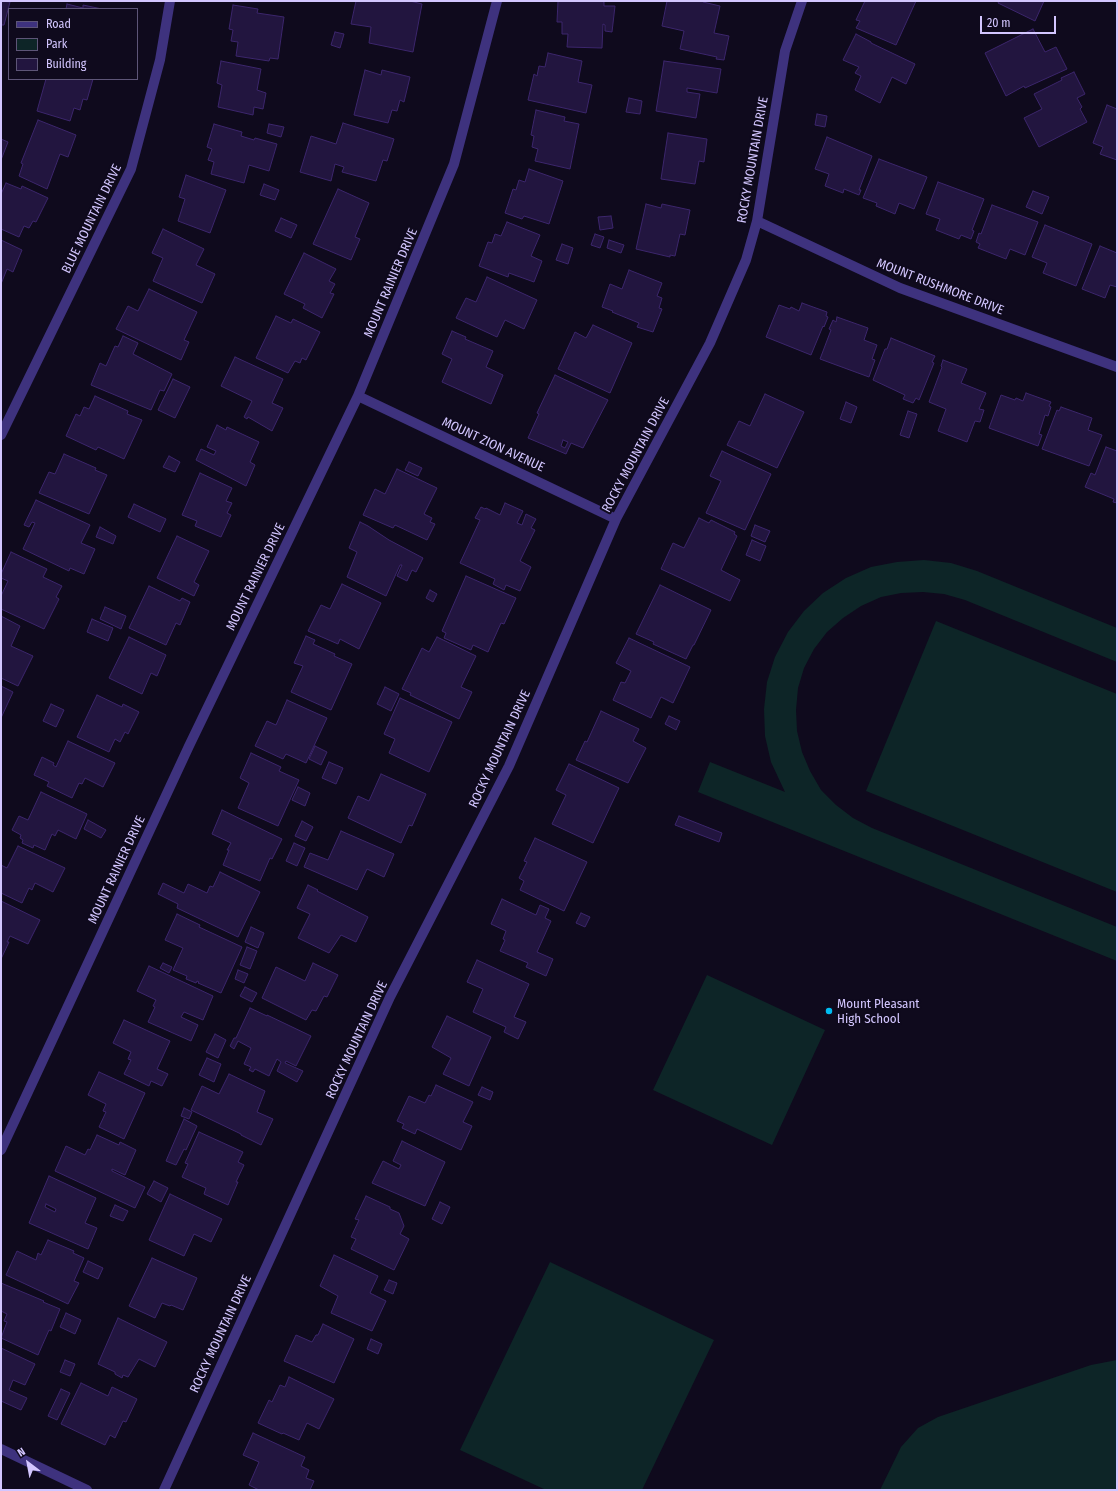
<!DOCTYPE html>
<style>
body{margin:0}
#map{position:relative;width:1118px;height:1491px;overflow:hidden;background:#0f0a1d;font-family:"Fira Sans Condensed",sans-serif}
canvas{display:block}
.frame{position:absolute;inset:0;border:2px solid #d3c6ff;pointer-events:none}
.legend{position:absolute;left:8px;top:8px;width:130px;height:72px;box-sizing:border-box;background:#0f0a1d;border:1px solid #5d5577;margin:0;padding:5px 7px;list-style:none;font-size:12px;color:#d3c6ff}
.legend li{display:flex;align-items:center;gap:8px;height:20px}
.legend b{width:20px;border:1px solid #5d5577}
.north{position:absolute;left:8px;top:1443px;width:40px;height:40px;-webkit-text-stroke:3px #0f0a1d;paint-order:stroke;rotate:328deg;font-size:11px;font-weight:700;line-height:16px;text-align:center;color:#d3c6ff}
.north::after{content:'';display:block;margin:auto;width:14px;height:18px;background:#d3c6ff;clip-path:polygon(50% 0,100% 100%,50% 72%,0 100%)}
.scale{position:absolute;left:980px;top:16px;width:76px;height:18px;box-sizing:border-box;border:2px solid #d3c6ff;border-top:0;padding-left:5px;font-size:12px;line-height:14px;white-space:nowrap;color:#d3c6ff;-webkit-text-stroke:3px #0f0a1d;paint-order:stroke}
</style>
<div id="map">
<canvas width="1118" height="1491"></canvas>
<div class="frame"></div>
<ul class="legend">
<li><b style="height:5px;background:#3e327e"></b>Road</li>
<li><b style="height:11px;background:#0d2527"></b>Park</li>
<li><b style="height:11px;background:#22153f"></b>Building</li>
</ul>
<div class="north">N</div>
<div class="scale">20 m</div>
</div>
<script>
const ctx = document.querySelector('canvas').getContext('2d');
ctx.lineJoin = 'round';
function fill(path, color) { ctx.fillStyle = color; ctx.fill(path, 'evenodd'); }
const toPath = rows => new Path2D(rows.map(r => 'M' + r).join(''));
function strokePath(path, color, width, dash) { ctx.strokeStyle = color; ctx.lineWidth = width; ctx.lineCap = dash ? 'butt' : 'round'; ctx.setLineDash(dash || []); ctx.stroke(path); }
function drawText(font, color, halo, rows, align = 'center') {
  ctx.font = font + ' "Fira Sans Condensed",sans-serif'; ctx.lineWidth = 4; ctx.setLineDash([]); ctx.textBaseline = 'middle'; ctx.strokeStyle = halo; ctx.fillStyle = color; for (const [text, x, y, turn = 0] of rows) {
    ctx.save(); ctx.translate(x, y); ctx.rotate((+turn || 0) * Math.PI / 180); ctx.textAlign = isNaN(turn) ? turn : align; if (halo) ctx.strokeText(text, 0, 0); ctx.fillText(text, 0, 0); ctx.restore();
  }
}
fill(toPath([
 [924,560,951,563,977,571,1117,628,1117,662,965,600,944,594,923,592,901,593,881,597,861,606,843,618,827,632,814,649,804,668,798,688,796,710,797,731,802,752,810,771,821,790,836,805,853,818,872,828,1117,927,1117,961,698,792,710,762,785,792,771,762,765,736,764,709,767,682,775,657,788,632,804,611,823,593,846,578,871,567,897,562],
 [936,621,1117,694,1117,892,866,791],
 [707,975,825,1030,772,1145,653,1090],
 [550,1262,714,1340,642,1490,546,1490,460,1450],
 [1117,1360,1117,1490,880,1490,901,1447,918,1428,938,1417,1091,1365]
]), '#0d2527');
const building = toPath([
 [1,1,10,2,4,25,1,25,1,1],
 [356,1,410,1,422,4,413,52,369,43,371,27,351,24,356,1],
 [558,1,601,1,604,2,604,6,615,6,612,32,605,31,605,25,603,24,602,48,567,47,568,34,562,34,562,22,557,22,558,1],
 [667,1,703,1,703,2,720,6,714,33,729,36,724,60,716,59,717,57,680,49,684,31,662,26,667,1],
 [865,1,916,1,896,45,856,28,860,21,856,20,865,1],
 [999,1,1044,1,1035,21,998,3,999,1],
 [67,4,83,8,83,5,102,9,66,9,67,4],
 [233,5,258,9,257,13,284,17,278,59,270,58,269,61,236,56,238,42,231,41,233,30,229,29,233,5],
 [1033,29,1045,52,1056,47,1067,69,1025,88,1024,86,1006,96,985,53,1033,29],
 [335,32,344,34,340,48,331,45,335,32],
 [856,34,871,42,871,43,915,64,906,84,892,77,880,103,855,90,861,76,855,73,859,67,843,60,856,34],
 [548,53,582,61,578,82,592,85,586,113,528,100,534,74,537,76,539,66,545,67,548,53],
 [221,61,261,69,257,90,266,93,263,109,254,107,253,115,218,107,222,85,217,83,221,61],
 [664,61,721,69,717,93,687,88,687,92,700,94,696,118,656,111,664,61],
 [365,70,381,75,382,70,410,77,404,102,400,100,397,111,392,110,388,123,354,115,365,70],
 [1074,72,1085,94,1077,98,1082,107,1080,109,1087,122,1039,147,1024,118,1042,109,1034,94,1062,80,1061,78,1074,72],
 [46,79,93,79,87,100,83,99,80,110,74,108,70,121,37,111,46,79],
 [629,98,642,101,640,114,626,112,629,98],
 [1107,105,1117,109,1117,160,1100,154,1103,147,1093,143,1107,105],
 [536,110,565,117,564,121,579,124,570,169,535,161,538,149,532,147,534,136,531,135,536,110],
 [817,114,827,116,825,127,815,125,817,114],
 [38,120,76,135,68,157,60,154,47,189,19,176,23,164,21,163,38,120],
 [343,123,394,139,387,161,383,160,376,181,342,172,344,167,335,164,331,181,300,172,311,136,336,144,343,123],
 [214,124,242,132,241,136,254,140,255,138,277,144,269,171,249,165,244,183,211,174,214,162,208,160,212,149,207,147,214,124],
 [269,124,284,127,281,137,267,133,269,124],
 [668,133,707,139,704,162,699,161,695,184,661,179,668,133],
 [827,137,872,156,859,190,861,190,859,195,844,189,843,193,825,186,829,174,815,169,827,137],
 [1,139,8,142,1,160,1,139],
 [879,159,927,177,914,209,899,203,895,214,876,206,877,203,863,198,879,159],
 [529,169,563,181,549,224,524,216,522,219,505,213,513,189,516,190,519,180,525,182,529,169],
 [186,175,226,190,210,233,178,221,185,199,179,197,186,175],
 [938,182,984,199,972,230,974,231,971,239,961,235,959,239,936,230,940,219,926,214,938,182],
 [6,183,21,189,22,186,48,198,36,222,33,221,29,228,24,226,19,237,1,229,1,194,6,183],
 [264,184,279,190,275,200,260,195,264,184],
 [338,189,369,203,355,237,360,239,351,260,313,244,338,189],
 [1033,191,1049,197,1042,214,1026,207,1033,191],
 [646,204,661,208,662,204,690,210,685,235,680,234,675,256,670,255,670,257,636,249,646,204],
 [992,205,1038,222,1025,255,1010,249,1006,259,978,248,980,244,976,242,979,233,981,234,992,205],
 [611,216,613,228,600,230,598,217,611,216],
 [281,218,297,225,291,238,275,231,281,218],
 [507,222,540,235,531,256,542,261,534,282,509,273,508,277,479,266,488,242,492,243,495,234,501,236,507,222],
 [1045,225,1092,244,1076,286,1043,273,1047,263,1032,257,1045,225],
 [163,229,204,249,196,265,215,274,202,303,153,281,163,258,152,253,163,229],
 [595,234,604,237,600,248,591,245,595,234],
 [1,240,22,250,13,272,7,269,1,284,1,240],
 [609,240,624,245,621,253,607,248,609,240],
 [562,244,573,248,568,264,556,260,562,244],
 [1100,246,1117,253,1117,287,1110,285,1105,298,1082,289,1100,246],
 [304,253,336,269,329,281,335,284,330,293,334,294,322,318,303,308,305,304,284,294,304,253],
 [629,270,662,283,657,296,662,298,659,308,662,309,653,332,637,327,639,323,612,312,613,311,602,307,610,284,622,289,629,270],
 [487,277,537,300,524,329,505,320,497,337,456,318,466,298,476,302,487,277],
 [149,289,197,312,184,340,189,342,181,360,116,329,128,306,138,311,149,289],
 [802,303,827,312,826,316,828,317,824,327,823,326,811,355,766,337,779,305,790,309,791,307,799,311,802,303],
 [276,316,291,323,293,319,320,332,306,360,302,358,300,363,295,361,288,373,256,358,276,316],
 [837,317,868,328,864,340,877,345,872,359,875,360,869,377,820,359,831,330,829,329,833,320,836,322,837,317],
 [593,325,632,343,610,393,558,369,575,332,586,338,593,325],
 [452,331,466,337,465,339,493,351,486,367,503,375,491,404,442,382,452,359,442,354,452,331],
 [123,336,138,343,133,354,172,374,164,391,160,390,151,410,91,385,100,363,106,366,115,346,118,347,123,336],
 [891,338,935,356,932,362,934,363,919,400,916,398,913,403,903,399,905,395,873,380,885,349,887,349,891,338],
 [235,357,283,379,272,403,283,408,272,431,248,417,247,419,244,417,252,401,221,386,235,357],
 [943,360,967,369,961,383,986,393,979,409,984,410,980,422,975,421,967,442,938,431,946,409,929,402,942,367,941,366,943,360],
 [555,375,608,400,583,448,571,443,566,454,528,438,539,414,537,413,555,375],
 [563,440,568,442,565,448,561,446,563,440],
 [173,379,190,387,175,418,158,410,173,379],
 [1026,393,1051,402,1049,406,1051,407,1048,416,1045,415,1039,434,1042,435,1038,446,989,428,1001,395,1015,400,1016,398,1023,401,1026,393],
 [765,394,804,412,777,468,727,445,739,421,750,426,765,394],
 [95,396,128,411,127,414,142,420,124,459,98,447,96,450,66,436,76,414,80,416,84,407,89,409,95,396],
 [846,402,857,407,851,423,840,419,846,402],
 [1061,407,1092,418,1088,430,1102,435,1089,466,1042,449,1057,410,1059,411,1061,407],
 [908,411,917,414,909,438,900,435,908,411],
 [217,425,226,430,227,427,259,442,250,462,255,465,246,486,196,460,201,449,214,455,216,451,207,447,217,425],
 [1106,447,1117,451,1117,503,1113,502,1114,499,1085,487,1091,473,1095,475,1106,447],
 [722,451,771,474,745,530,706,513,721,481,710,476,722,451],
 [64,454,96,468,95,470,107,475,89,514,39,493,49,472,55,474,64,454],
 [169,456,180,462,175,472,163,467,169,456],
 [409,462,422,468,418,476,405,470,409,462],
 [397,469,437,488,424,514,432,518,430,522,435,524,427,540,395,525,393,528,363,515,375,489,385,494,397,469],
 [200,473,232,488,226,501,232,503,227,513,231,515,221,537,195,526,197,521,182,515,200,473],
 [36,500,90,525,81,543,95,549,84,574,70,568,69,571,23,549,35,523,32,522,29,527,24,525,36,500],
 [505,503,523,511,517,523,522,525,526,514,536,519,531,528,535,530,520,561,531,567,520,591,506,585,504,590,493,584,495,579,460,563,480,520,475,518,481,507,485,509,486,508,500,515,505,503],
 [134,504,166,519,160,532,128,517,134,504],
 [699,518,709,523,711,520,735,532,734,534,737,536,721,570,740,580,730,601,661,569,673,543,684,548,699,518],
 [360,522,368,526,389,540,423,558,416,572,412,570,407,581,397,576,402,565,400,565,386,596,347,577,357,552,349,548,360,522],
 [755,525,770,531,765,542,751,536,755,525],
 [100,527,116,536,113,544,96,537,100,527],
 [177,536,209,551,194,582,199,585,194,596,157,578,177,536],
 [752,540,766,546,760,561,746,555,752,540],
 [11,552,47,569,43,577,62,586,56,597,59,599,44,629,1,609,1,596,8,581,1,578,1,574,11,552],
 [466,576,516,598,504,624,501,623,488,652,473,645,471,650,444,638,446,633,442,631,466,576],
 [342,584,381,603,359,649,340,639,338,644,308,631,321,605,330,609,342,584],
 [660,585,711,610,694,645,693,645,686,659,653,644,654,642,636,634,660,585],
 [149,586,180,601,182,598,190,602,180,625,176,623,166,645,129,628,149,586],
 [430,590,437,594,433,602,426,598,430,590],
 [105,607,126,616,121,629,100,619,105,607],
 [1,616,20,626,11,646,33,656,18,686,1,678,1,616],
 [92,619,113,628,108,641,87,632,92,619],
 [306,636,315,640,313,644,335,654,334,656,352,664,331,710,291,692,303,666,294,663,306,636],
 [129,637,166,655,157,676,151,673,142,694,109,678,129,637],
 [437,637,476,656,461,687,472,692,459,719,410,695,411,693,402,689,422,648,429,652,437,637],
 [629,638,690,667,673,703,661,697,651,718,613,700,621,682,625,683,631,671,616,663,629,638],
 [1,686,13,692,1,718,1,686],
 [385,687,399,694,391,711,377,704,385,687],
 [97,695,122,707,123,704,139,712,128,734,125,732,120,742,115,739,109,752,77,737,97,695],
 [400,698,452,722,429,772,389,753,395,739,384,734,400,698],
 [287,700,327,718,306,763,286,754,283,759,255,746,267,721,276,725,287,700],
 [51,704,64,710,56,727,43,721,51,704],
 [601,711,639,729,633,741,646,748,628,783,576,760,585,741,587,742,601,711],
 [669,716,680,721,676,730,665,724,669,716],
 [68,741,115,763,103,787,85,778,82,784,79,783,72,798,47,786,49,782,34,775,42,757,54,763,53,765,56,767,68,741],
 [315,746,327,752,321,765,309,759,315,746],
 [251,753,281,767,279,771,299,780,278,826,238,808,249,783,240,778,251,753],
 [329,762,343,768,336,784,322,778,329,762],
 [569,764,619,788,593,843,552,824,566,795,556,790,569,764],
 [381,774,426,794,412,826,409,825,401,843,348,818,358,796,369,801,381,774],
 [298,787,310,793,305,806,292,800,298,787],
 [41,792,87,814,76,839,58,830,55,836,52,834,45,850,34,845,33,848,22,843,23,840,20,838,21,835,12,830,19,816,28,820,41,792],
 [222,810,282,839,272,859,270,858,260,881,223,865,229,850,227,850,231,843,212,834,222,810],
 [679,816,722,833,719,842,675,825,679,816],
 [88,820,106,830,101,838,84,829,88,820],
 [302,821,313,827,306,841,295,836,302,821],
 [341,831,394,854,384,877,367,869,357,890,304,867,310,853,328,860,341,831],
 [535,838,587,862,564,911,520,890,524,881,519,878,527,862,524,861,535,838],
 [294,843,305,848,297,866,286,861,294,843],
 [18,846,65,868,53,892,35,883,32,890,29,888,22,903,1,893,1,865,7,868,18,846],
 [220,872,260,892,238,937,177,908,178,904,158,894,163,883,184,893,188,884,207,893,210,886,213,887,220,872],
 [308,885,318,890,317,891,368,917,356,942,341,935,329,953,298,938,310,914,297,908,308,885],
 [502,899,536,915,540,905,549,909,545,918,551,921,537,952,553,959,546,976,526,967,528,963,500,951,505,940,503,939,506,931,491,924,502,899],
 [1,901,40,920,28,944,10,936,7,942,9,942,1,959,1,901],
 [581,913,590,917,585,927,576,923,581,913],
 [177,914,200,925,199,927,242,947,221,993,198,983,199,982,197,981,196,983,186,979,187,976,173,970,183,948,165,940,177,914],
 [251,927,264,933,258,948,245,942,251,927],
 [247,947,257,951,250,969,240,965,247,947],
 [477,960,529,984,514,1017,526,1022,518,1039,504,1032,506,1027,473,1012,483,989,467,982,477,960],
 [163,963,172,967,169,973,160,968,163,963],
 [313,963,338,975,327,997,324,996,316,1011,312,1010,306,1020,262,998,276,967,305,981,313,963],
 [149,966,213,996,203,1020,184,1012,181,1017,198,1025,191,1041,148,1022,155,1007,153,1006,156,1000,137,991,149,966],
 [238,970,248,974,244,983,235,979,238,970],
 [245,987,257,993,252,1002,240,996,245,987],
 [250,1008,267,1016,267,1015,311,1036,296,1066,286,1061,285,1063,303,1071,297,1082,277,1071,281,1062,277,1059,269,1076,255,1069,253,1072,249,1070,251,1067,244,1064,251,1048,238,1041,234,1049,230,1046,234,1038,236,1038,250,1008],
 [447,1016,491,1037,469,1086,443,1074,451,1058,432,1047,447,1016],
 [124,1020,170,1041,157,1069,168,1074,162,1086,151,1081,149,1086,124,1074,131,1060,128,1059,131,1052,113,1043,124,1020],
 [215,1034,226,1040,218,1058,206,1052,215,1034],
 [207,1058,221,1064,214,1082,199,1075,207,1058],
 [99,1072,145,1093,124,1139,99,1127,106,1112,103,1111,106,1104,88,1095,99,1072],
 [229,1074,265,1091,257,1112,273,1119,261,1145,241,1135,241,1134,191,1110,202,1086,219,1094,229,1074],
 [436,1085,473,1102,463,1122,472,1126,461,1150,417,1129,415,1134,402,1128,404,1124,397,1121,409,1096,425,1103,429,1095,431,1096,436,1085],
 [482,1087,493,1092,490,1100,478,1095,482,1087],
 [184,1108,192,1112,189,1119,181,1116,184,1108],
 [184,1119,197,1126,186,1150,184,1149,176,1165,166,1161,184,1119],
 [199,1132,243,1152,238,1162,244,1165,236,1182,238,1182,228,1205,204,1194,206,1188,182,1177,188,1164,185,1163,199,1132],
 [97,1135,119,1145,120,1142,136,1150,125,1175,112,1169,112,1171,145,1187,135,1208,55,1171,66,1146,85,1155,88,1149,90,1150,97,1135],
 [402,1141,445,1162,425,1206,372,1183,383,1161,399,1169,401,1165,393,1161,402,1141],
 [49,1176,96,1198,85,1223,97,1228,88,1249,29,1223,49,1176],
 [46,1204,56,1209,55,1212,45,1207,46,1204],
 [154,1181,168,1188,161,1202,147,1194,154,1181],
 [170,1194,222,1219,211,1242,194,1234,184,1256,149,1240,170,1194],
 [366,1196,390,1207,390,1209,399,1213,404,1226,400,1234,409,1239,394,1270,351,1249,356,1239,351,1237,359,1220,355,1219,366,1196],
 [440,1202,450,1207,442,1224,432,1219,440,1202],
 [115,1205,128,1211,123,1221,110,1216,115,1205],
 [48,1240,74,1251,73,1253,84,1258,74,1281,79,1283,68,1304,6,1275,17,1251,36,1260,38,1253,41,1255,48,1240],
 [334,1255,378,1276,370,1293,386,1301,372,1331,331,1313,338,1296,320,1286,334,1255],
 [152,1258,197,1278,183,1310,171,1305,170,1306,162,1303,155,1318,129,1306,152,1258],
 [88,1261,103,1268,98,1279,83,1272,88,1261],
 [389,1280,397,1283,393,1294,384,1290,389,1280],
 [1,1283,44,1301,43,1302,60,1309,51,1331,49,1330,38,1355,1,1338,7,1322,4,1321,7,1314,1,1311,1,1283],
 [66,1313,81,1320,75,1334,60,1327,66,1313],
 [118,1318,167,1342,155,1367,139,1359,128,1377,123,1375,122,1378,115,1374,115,1372,98,1364,118,1318],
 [323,1324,354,1339,334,1383,284,1361,296,1335,312,1342,316,1335,318,1335,323,1324],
 [371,1339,382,1344,378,1354,367,1349,371,1339],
 [1,1348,35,1364,25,1385,13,1380,9,1390,27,1398,21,1410,1,1401,1,1348],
 [65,1360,75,1364,70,1376,60,1372,65,1360],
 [289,1377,334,1399,319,1429,307,1423,299,1440,283,1433,282,1434,258,1423,269,1400,272,1402,280,1385,285,1387,289,1377],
 [81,1383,108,1396,112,1387,137,1399,126,1422,123,1421,115,1438,110,1435,105,1445,61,1424,81,1383],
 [61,1389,70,1393,57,1420,48,1416,61,1389],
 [253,1433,305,1457,301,1466,309,1470,306,1478,314,1481,310,1490,259,1490,249,1485,259,1462,243,1455,253,1433]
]);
fill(building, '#22153f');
strokePath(building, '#3c266c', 1);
strokePath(toPath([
 [757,221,900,288,1117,367],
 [358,396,616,519],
 [1,435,131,169,160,60,170,1],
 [1,1150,189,746,358,396,454,164,497,1],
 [1,1449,87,1490],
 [164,1490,390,997,509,766,616,519,710,343,746,260,757,221,785,51,802,1]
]), '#3e327e', 10);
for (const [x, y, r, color] of [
 [829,1011,4,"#00bcf1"]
]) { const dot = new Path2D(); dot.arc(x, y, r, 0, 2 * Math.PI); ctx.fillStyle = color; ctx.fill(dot); strokePath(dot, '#0f0a1d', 1.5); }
drawText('13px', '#d3c6ff', '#0f0a1d', [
 ["ROCKY MOUNTAIN DRIVE",753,160,-80],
 ["BLUE MOUNTAIN DRIVE",92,219,-64],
 ["MOUNT RAINIER DRIVE",391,283,-67],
 ["MOUNT RUSHMORE DRIVE",940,287,21],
 ["MOUNT ZION AVENUE",493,445,25],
 ["ROCKY MOUNTAIN DRIVE",636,455,-62],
 ["MOUNT RAINIER DRIVE",256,577,-64],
 ["ROCKY MOUNTAIN DRIVE",500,749,-65],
 ["MOUNT RAINIER DRIVE",117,870,-65],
 ["ROCKY MOUNTAIN DRIVE",357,1040,-65],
 ["ROCKY MOUNTAIN DRIVE",221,1334,-65]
]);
drawText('13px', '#d3c6ff', '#0f0a1d', [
 ["Mount Pleasant",837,1004],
 ["High School",837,1019]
], 'left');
</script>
